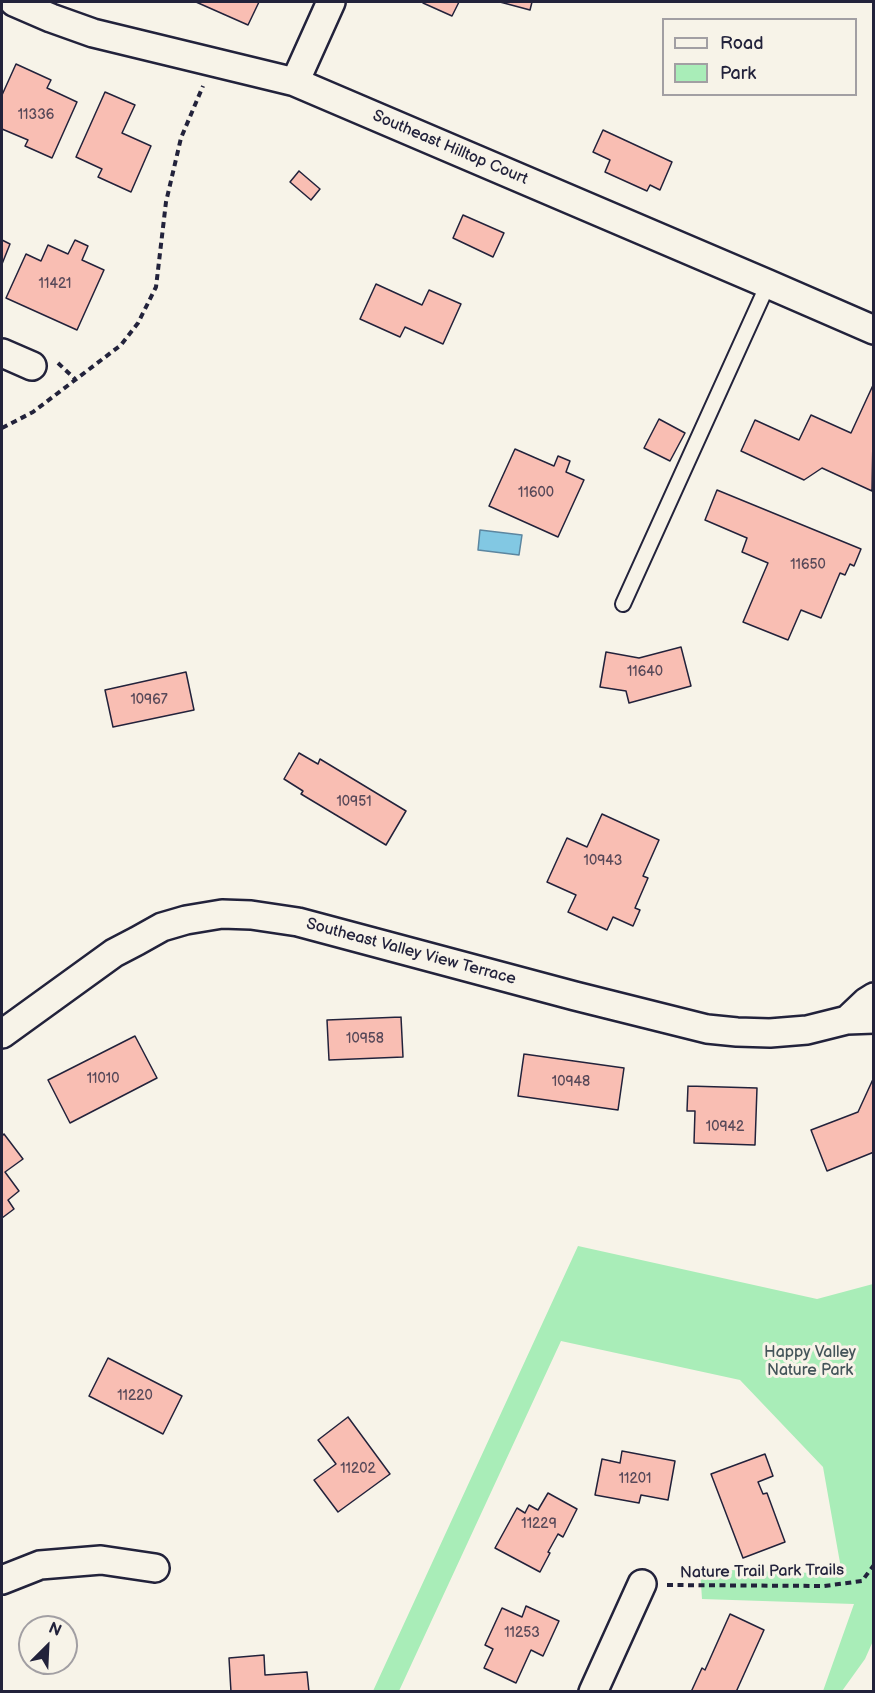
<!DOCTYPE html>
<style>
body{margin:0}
#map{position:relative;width:875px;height:1693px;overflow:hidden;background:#f7f3e8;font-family:"Balsamiq Sans",sans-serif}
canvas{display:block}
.frame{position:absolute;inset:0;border:3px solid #22223b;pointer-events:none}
.legend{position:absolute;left:662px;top:18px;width:195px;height:78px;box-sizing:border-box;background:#f7f3e8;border:2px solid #a29fa3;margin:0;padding:8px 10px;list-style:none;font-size:18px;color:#22223b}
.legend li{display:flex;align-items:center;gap:12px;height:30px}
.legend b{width:30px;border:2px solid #a29fa3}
.north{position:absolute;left:18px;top:1615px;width:60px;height:60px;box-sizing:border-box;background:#f7f3e8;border:2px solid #a29fa3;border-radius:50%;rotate:24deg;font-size:16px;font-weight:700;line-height:24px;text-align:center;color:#22223b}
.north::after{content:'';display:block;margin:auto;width:21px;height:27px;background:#22223b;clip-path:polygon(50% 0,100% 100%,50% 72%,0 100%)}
</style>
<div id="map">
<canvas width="875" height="1693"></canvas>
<div class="frame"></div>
<ul class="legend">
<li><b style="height:8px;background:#f7f3e8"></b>Road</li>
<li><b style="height:16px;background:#a9edb8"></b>Park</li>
</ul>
<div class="north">N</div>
</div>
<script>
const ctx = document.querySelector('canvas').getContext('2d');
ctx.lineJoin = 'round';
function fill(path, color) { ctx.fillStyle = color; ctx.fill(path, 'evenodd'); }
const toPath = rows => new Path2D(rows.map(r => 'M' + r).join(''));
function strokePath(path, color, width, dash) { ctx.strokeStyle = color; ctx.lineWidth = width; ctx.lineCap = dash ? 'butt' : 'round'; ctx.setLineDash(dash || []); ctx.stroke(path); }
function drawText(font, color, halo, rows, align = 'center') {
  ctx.font = font + ' "Balsamiq Sans",sans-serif'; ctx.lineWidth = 6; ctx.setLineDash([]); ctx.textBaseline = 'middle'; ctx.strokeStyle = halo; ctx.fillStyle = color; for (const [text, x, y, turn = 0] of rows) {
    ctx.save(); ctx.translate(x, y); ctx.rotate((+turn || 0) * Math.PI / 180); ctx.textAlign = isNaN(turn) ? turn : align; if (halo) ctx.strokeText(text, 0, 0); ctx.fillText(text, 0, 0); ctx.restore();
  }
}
fill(toPath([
 [578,1246,817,1299,873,1284,873,1641,865,1659,842,1691,823,1691,854,1604,702,1599,700,1569,842,1574,823,1467,740,1380,561,1341,399,1691,373,1691]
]), '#a9edb8');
const water = toPath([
 [480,530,522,535,519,555,478,550,480,530]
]);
fill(water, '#82c8e3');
strokePath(water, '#5c86a0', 1.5);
const building = toPath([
 [196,2,259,2,248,25,196,2],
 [424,2,459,2,452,16,423,3,424,2],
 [500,2,532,2,530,10,500,2],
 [16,64,51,80,47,88,77,102,52,158,25,146,28,140,2,129,2,95,16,64],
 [105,92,135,105,122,133,151,146,131,192,98,177,102,169,76,157,105,92],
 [603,130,672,162,660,190,650,185,647,191,605,172,610,160,593,152,603,130],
 [299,171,320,189,311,200,290,182,299,171],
 [463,215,504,233,493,257,453,238,463,215],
 [2,240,10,244,2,264,2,240],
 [75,240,88,246,82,260,104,270,77,330,6,298,26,254,41,261,48,245,68,254,75,240],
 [376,284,422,305,429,290,461,304,443,344,405,327,400,337,360,319,376,284],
 [874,383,872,491,822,468,804,480,741,451,755,420,799,440,811,415,851,433,874,383],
 [659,419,685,433,670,461,644,448,659,419],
 [515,449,554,466,558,456,570,461,566,472,584,480,558,537,489,506,515,449],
 [717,490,861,549,854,566,850,564,845,575,840,573,821,618,801,610,788,640,743,622,768,563,742,552,747,538,705,520,717,490],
 [681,647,691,686,629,703,626,691,600,687,606,652,639,658,681,647],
 [186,672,194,710,113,727,105,690,186,672],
 [299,753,318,764,320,759,406,811,386,845,301,794,303,791,284,779,299,753],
 [602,814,659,840,643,876,648,878,635,908,640,910,633,926,613,917,607,930,568,912,576,895,547,882,567,838,587,847,602,814],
 [401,1017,403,1057,329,1060,327,1020,401,1017],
 [135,1036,157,1078,70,1123,48,1080,135,1036],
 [524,1054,624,1068,618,1110,518,1096,524,1054],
 [874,1077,874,1152,827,1171,811,1130,858,1112,874,1077],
 [688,1086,757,1088,755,1145,694,1143,695,1111,687,1111,688,1086],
 [4,1134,23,1159,5,1172,19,1191,8,1200,14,1209,2,1218,2,1136,4,1134],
 [108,1358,182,1396,163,1434,89,1396,108,1358],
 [348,1417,390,1474,338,1512,314,1480,336,1464,318,1440,348,1417],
 [622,1451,675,1461,668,1500,641,1495,639,1503,595,1495,602,1459,620,1463,622,1451],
 [765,1454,773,1476,758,1482,763,1494,767,1493,785,1542,743,1558,711,1474,765,1454],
 [548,1493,577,1509,563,1537,558,1534,548,1552,550,1553,540,1572,495,1548,517,1508,525,1513,529,1505,538,1510,548,1493],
 [526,1606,559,1621,543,1656,531,1650,516,1683,484,1668,493,1649,485,1645,502,1608,522,1617,526,1606],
 [730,1614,764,1630,736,1692,691,1692,702,1668,705,1670,730,1614],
 [264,1655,265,1675,307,1672,309,1692,231,1692,229,1658,264,1655]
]);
fill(building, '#f9beb3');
strokePath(building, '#22223b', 1.5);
const service = toPath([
 [623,604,768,284]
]);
const minor = toPath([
 [14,2,51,18,93,33,295,82,768,284,874,330],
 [295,82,331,2],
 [2,353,32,366],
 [847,1020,866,1002,874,997],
 [2,1034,114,953,137,941,162,927,186,920,222,914,251,915,298,922,575,996,707,1029,737,1032,770,1033,807,1030,847,1020,874,1019],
 [2,1580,40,1565,101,1560,155,1568],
 [593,1692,642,1584]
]);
strokePath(service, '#22223b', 18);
strokePath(minor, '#22223b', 32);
strokePath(toPath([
 [58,363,75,379],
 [2,428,33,412,121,345,138,323,156,287,166,202,181,138,203,86],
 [667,1585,824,1586,862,1581,874,1565]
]), '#22223b', 4, [6, 4.5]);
strokePath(service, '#f7f3e8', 14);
strokePath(minor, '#f7f3e8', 27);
drawText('14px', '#584959', null, [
 ["11336",36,115],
 ["11421",55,284],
 ["11600",536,493],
 ["11650",808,565],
 ["11640",645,672],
 ["10967",149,700],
 ["10951",354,802],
 ["10943",603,861],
 ["10958",365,1039],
 ["11010",103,1079],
 ["10948",571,1082],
 ["10942",725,1127],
 ["11220",135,1396],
 ["11202",358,1469],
 ["11201",635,1479],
 ["11229",539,1524],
 ["11253",522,1633]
]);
drawText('16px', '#22223b', '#f7f3e8', [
 ["Southeast Hilltop Court",450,148,23],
 ["Southeast Valley View Terrace",411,952,15],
 ["Nature Trail Park Trails",762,1572,-1]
]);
drawText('16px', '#44555a', '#f7f3e8', [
 ["Happy Valley",810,1353],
 ["Nature Park",810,1371]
]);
</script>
